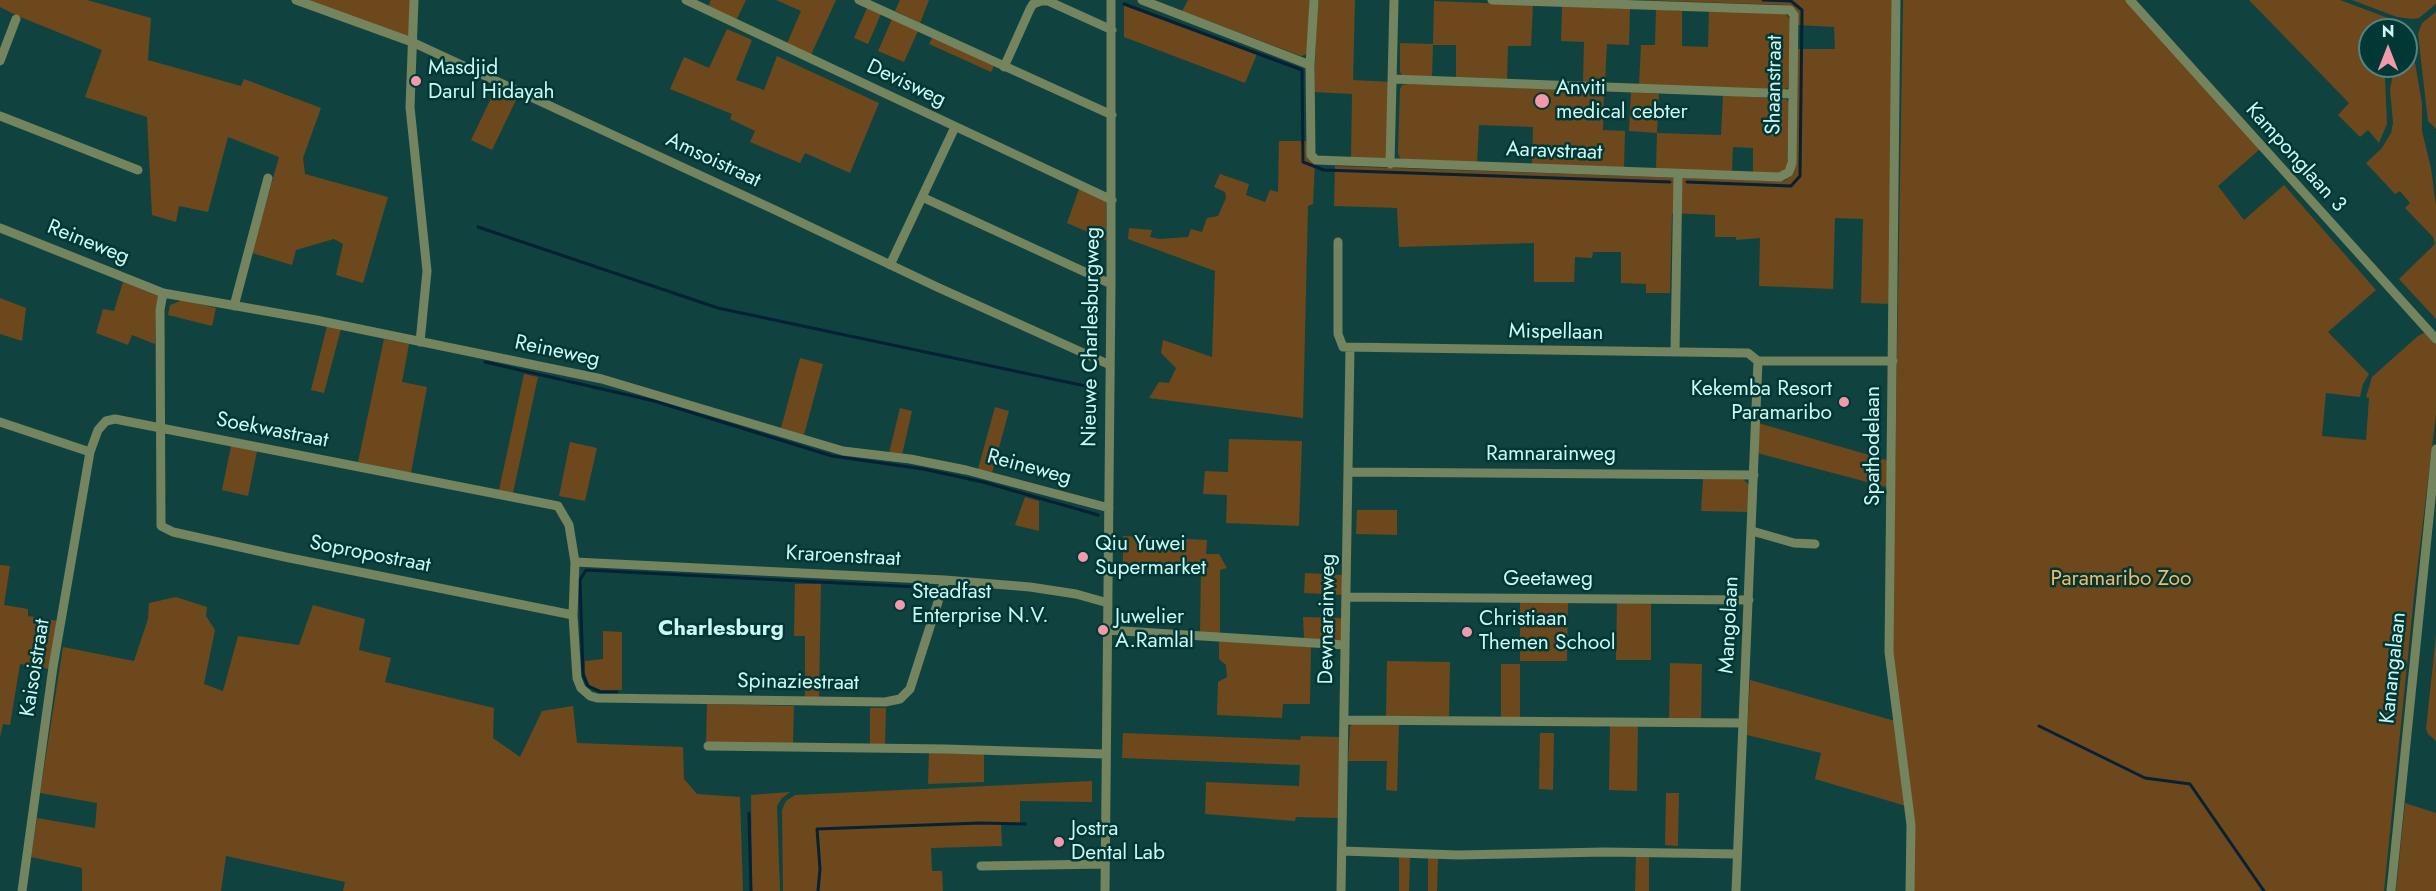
<!DOCTYPE html>
<style>
body{margin:0}
#map{position:relative;width:2436px;height:891px;overflow:hidden;background:#10433f;font-family:Jost,sans-serif}
canvas{display:block}
.north{position:absolute;left:2358px;top:18px;width:60px;height:60px;box-sizing:border-box;background:#013835;border:2px solid #538481;border-radius:50%;rotate:0deg;font-size:16px;font-weight:700;line-height:24px;text-align:center;color:#cdf7f2}
.north::after{content:'';display:block;margin:auto;width:21px;height:27px;background:#f39aaa;clip-path:polygon(50% 0,100% 100%,50% 72%,0 100%)}
</style>
<div id="map">
<canvas width="2436" height="891"></canvas>
<div class="north">N</div>
</div>
<script>
const ctx = document.querySelector('canvas').getContext('2d');
ctx.lineJoin = 'round';
function fill(path, color) { ctx.fillStyle = color; ctx.fill(path, 'evenodd'); }
const toPath = rows => new Path2D(rows.map(r => 'M' + r).join(''));
function strokePath(path, color, width, dash) { ctx.strokeStyle = color; ctx.lineWidth = width; ctx.lineCap = dash ? 'butt' : 'round'; ctx.setLineDash(dash || []); ctx.stroke(path); }
function drawText(font, color, halo, rows, align = 'center') {
  ctx.font = font + ' Jost,sans-serif'; ctx.lineWidth = 5; ctx.setLineDash([]); ctx.textBaseline = 'middle'; ctx.strokeStyle = halo; ctx.fillStyle = color; for (const [text, x, y, turn = 0] of rows) {
    ctx.save(); ctx.translate(x, y); ctx.rotate((+turn || 0) * Math.PI / 180); ctx.textAlign = isNaN(turn) ? turn : align; if (halo) ctx.strokeText(text, 0, 0); ctx.fillText(text, 0, 0); ctx.restore();
  }
}
fill(toPath([
 [0,0,87,0,151,18,148,60,241,86,244,79,321,108,303,158,305,174,388,197,363,283,336,275,343,244,334,239,296,250,292,265,252,253,279,157,228,137,208,212,179,206,176,222,152,215,147,117,85,97,102,50,18,16,0,7],
 [303,0,411,0,410,33,407,36],
 [711,0,746,0,736,21,708,7],
 [776,0,836,0,810,57,786,46,801,11],
 [900,0,929,0,920,23,895,11],
 [1188,0,1310,0,1308,51,1305,55,1301,56,1182,11],
 [1319,0,1355,0,1353,80,1392,82,1388,158,1351,159,1352,94,1314,92,1317,5],
 [1641,0,1894,0,1891,304,1861,303,1863,219,1835,218,1833,289,1759,286,1760,238,1736,240,1736,237,1715,237,1715,215,1672,213,1670,293,1646,293,1646,284,1621,283,1621,252,1593,252,1592,258,1575,257,1574,282,1534,282,1534,243,1399,247,1397,208,1334,206,1335,166,1776,181,1784,181,1794,174,1797,49,1835,49,1834,27,1798,25,1791,7,1786,5],
 [1903,0,2128,0,2260,149,2218,186,2244,220,2284,185,2376,290,2328,332,2369,374,2363,384,2360,397,2326,393,2322,436,2366,440,2369,398,2366,397,2372,377,2418,336,2424,333,2429,334,2436,342,2436,414,2414,596,2384,891,1913,891,1892,652],
 [2249,0,2340,0,2388,18,2389,21,2376,30,2370,30,2370,66,2388,66,2385,78,2387,124,2379,143,2368,130,2360,137,2338,115,2349,103],
 [2352,0,2436,0,2436,4,2419,18,2413,19,2397,17],
 [1434,1,1533,5,1531,46,1508,46,1507,81,1456,78,1456,45,1433,45,1432,78,1402,75,1400,72,1400,43,1433,44],
 [1124,4,1257,54,1245,83,1124,37],
 [1562,6,1630,9,1629,45,1607,44,1605,83,1583,82,1584,42,1561,41],
 [867,8,881,14,868,44,854,38],
 [1656,9,1682,11,1682,46,1708,47,1709,11,1784,12,1791,20,1788,87,1783,91,1639,85,1641,45,1655,45],
 [2436,12,2436,129,2428,121,2418,34,2422,23],
 [892,19,918,31,904,62,878,51],
 [727,29,752,40,736,80,764,90,777,56,879,103,850,173,805,153,800,163,750,142,755,131,730,119,732,114,670,89,684,57,709,68],
 [932,38,994,66,991,72,929,44],
 [2414,57,2422,104,2422,131,2431,168,2436,206,2436,319,2399,279,2435,244,2433,237,2405,208,2410,203,2400,191,2395,194,2366,163,2382,148,2391,133,2393,123,2390,89,2393,74,2397,66,2406,66,2406,61],
 [1408,84,1604,91,1603,130,1625,131,1624,168,1532,165,1533,127,1479,125,1477,164,1405,161,1400,158,1398,153,1400,89,1402,85],
 [496,88,517,98,492,150,471,140],
 [1631,92,1659,94,1657,133,1721,135,1723,95,1786,99,1789,103,1787,168,1779,173,1753,172,1753,148,1733,147,1732,171,1656,169,1657,133,1629,131],
 [1279,141,1306,141,1308,156,1315,163,1313,204,1308,206,1303,418,1149,398,1159,382,1169,383,1176,368,1161,353,1163,340,1212,357,1215,271,1128,239,1129,228,1152,230,1150,237,1159,239,1188,237,1191,229,1202,232,1207,218,1218,216,1226,198,1225,192,1214,187,1220,174,1249,184,1246,195,1265,202,1270,190,1278,192],
 [1079,189,1106,201,1106,240,1067,223],
 [123,282,160,297,156,309,155,344,132,335,128,345,96,333,103,309,114,311],
 [0,298,26,308,22,341,0,334],
 [183,300,216,308,212,326,168,315,170,305],
 [327,326,341,329,324,393,311,390],
 [384,339,409,344,402,382,427,387,411,473,358,462],
 [800,358,823,364,804,435,781,428],
 [524,374,538,377,513,493,499,490],
 [995,407,1009,411,992,473,978,469],
 [900,408,912,411,902,455,889,453],
 [1758,423,1890,461,1890,488,1757,453],
 [1229,439,1302,441,1299,526,1226,523,1227,495,1203,494,1205,471,1228,472],
 [570,442,597,448,585,501,559,496],
 [231,446,257,451,248,496,222,490],
 [1742,478,1750,486,1749,512,1701,511,1703,479],
 [1025,497,1039,501,1039,531,1015,525],
 [1357,510,1397,510,1397,535,1356,534],
 [1123,536,1207,540,1206,554,1219,554,1227,568,1220,570,1220,634,1200,633,1201,568,1123,563],
 [0,565,10,566,4,605,28,609,28,616,58,621,49,669,20,664,10,725,3,724,0,737],
 [1305,573,1344,575,1343,595,1304,593],
 [795,584,821,584,819,698,805,698,805,636,794,636],
 [176,597,207,607,206,616,215,630,204,684,223,691,238,636,299,645,313,605,365,619,359,650,391,658,385,682,494,708,493,738,520,757,542,711,573,706,577,743,683,747,684,779,697,794,740,797,743,891,343,891,345,882,226,856,221,891,82,891,82,868,31,857,37,818,95,828,97,803,40,793,63,647,134,661,148,619,149,603],
 [1520,602,1568,602,1567,661,1520,661],
 [1617,602,1651,603,1651,660,1616,660],
 [1303,617,1342,618,1341,639,1338,641,1304,638],
 [603,631,622,632,622,690,601,690,589,685,585,673,585,661,603,659],
 [2436,635,2436,741,2428,734,2426,729],
 [1219,641,1311,647,1310,704,1283,704,1282,718,1217,715,1218,682,1227,677,1226,665,1219,659],
 [1387,661,1450,662,1449,716,1386,716],
 [1670,663,1702,664,1701,720,1669,720],
 [1501,664,1520,664,1520,717,1501,717],
 [1750,680,1895,721,1906,806,1815,779,1821,753,1747,735],
 [707,704,794,706,793,744,706,743],
 [870,708,886,708,885,744,870,744],
 [1352,724,1399,724,1397,791,1386,790,1387,761,1348,761,1350,727],
 [1610,725,1638,726,1637,791,1609,790],
 [1123,733,1300,740,1301,736,1339,737,1339,818,1296,817,1295,821,1205,814,1206,782,1299,786,1300,765,1122,758],
 [1540,733,1554,733,1553,790,1539,789],
 [929,751,984,752,984,782,928,784],
 [1092,781,1092,802,1020,801,1020,823,1001,823,1002,846,931,848,932,871,942,871,943,891,783,891,782,810,786,801,795,795],
 [790,792,782,798,777,806,780,891,752,891,751,795],
 [1666,793,1679,793,1678,846,1665,845],
 [2405,803,2436,813,2436,891,2396,891],
 [1399,857,1410,857,1409,891,1399,891],
 [1636,857,1649,857,1649,891,1635,891],
 [1428,858,1438,858,1437,891,1428,891]
]), '#6d481c');
strokePath(toPath([
 [1124,4,1302,70,1303,162,1324,170,1670,182],
 [1687,182,1791,186,1800,176,1802,10,1791,1,1763,0],
 [478,227,718,308,1095,388],
 [485,362,654,401,832,456,923,469,983,482,1098,515],
 [617,692,601,692,588,686,583,675,580,580,586,570,917,587],
 [2039,726,2145,778,2190,784,2264,891],
 [749,813,751,891],
 [818,891,820,869,817,829,980,823,1025,824]
]), '#062036', 3);
strokePath(toPath([
 [296,0,412,42,775,210,937,287,1110,365],
 [414,0,410,107,427,271,420,342],
 [686,0,1112,200],
 [859,0,1112,115],
 [1142,0,1310,65],
 [1314,0,1310,65,1311,155,1316,160,1780,177,1789,172,1792,163,1794,15,1790,10,1492,0],
 [1896,0,1889,652,1911,825,1910,891],
 [2130,0,2436,339],
 [0,61,16,19],
 [1004,67,1030,9,1033,4,1041,1,1048,1,1112,30],
 [1392,79,1793,94],
 [0,116,138,170],
 [1390,164,1394,0],
 [922,197,1111,284],
 [0,228,163,293,316,320,602,379,843,451,910,459,966,470,1109,508],
 [1338,242,1338,334,1343,347,1748,353,1758,361],
 [890,265,955,127],
 [163,293,160,310,161,526,173,532,285,557,573,615],
 [234,306,268,178],
 [1675,352,1678,174],
 [1758,361,1893,361],
 [0,422,90,452,98,430,106,421,115,419,558,506,569,525,575,562,573,615,577,678,581,688,590,696,597,698,885,702,900,699,910,689,945,580],
 [1349,472,1754,475],
 [1752,531,1794,543,1815,544],
 [575,562,945,580,1030,587,1076,594,1108,603],
 [1346,597,1749,600],
 [1107,630,1345,645],
 [1345,720,1743,723],
 [708,746,946,749,1105,754],
 [1342,851,1458,855,1605,852,1737,854],
 [981,866,1105,864],
 [22,891,53,667,90,452],
 [1105,891,1111,284,1111,0],
 [1341,891,1350,348],
 [1736,891,1758,361],
 [2391,891,2436,449]
]), '#73845e', 9);
for (const [x, y, r, color] of [
 [416,81,6,"#f39aaa"],
 [1542,101,8,"#f39aaa"],
 [1844,402,6,"#f39aaa"],
 [1083,557,6,"#f39aaa"],
 [900,605,6,"#f39aaa"],
 [1103,630,6,"#f39aaa"],
 [1467,632,6,"#f39aaa"],
 [1059,842,6,"#f39aaa"]
]) { const dot = new Path2D(); dot.arc(x, y, r, 0, 2 * Math.PI); ctx.fillStyle = color; ctx.fill(dot); strokePath(dot, '#013835', 2); }
drawText('21px', '#cdf7f2', '#013835', [
 ["Masdjid",428,69],
 ["Darul Hidayah",428,93],
 ["Anviti",1556,89],
 ["medical cebter",1556,113],
 ["Kekemba Resort",1832,390,"right"],
 ["Paramaribo",1832,414,"right"],
 ["Qiu Yuwei",1095,545],
 ["Supermarket",1095,569],
 ["Steadfast",912,593],
 ["Enterprise N.V.",912,617],
 ["Juwelier",1115,618],
 ["A.Ramlal",1115,642],
 ["Christiaan",1479,620],
 ["Themen School",1479,644],
 ["Jostra",1071,830],
 ["Dental Lab",1071,854]
], 'left');
drawText('21px', '#cdf7f2', '#013835', [
 ["Devisweg",906,84,25],
 ["Shaanstraat",1775,85,-89],
 ["Aaravstraat",1554,152,2],
 ["Kamponglaan 3",2295,158,48],
 ["Amsoistraat",713,161,25],
 ["Reineweg",88,243,22],
 ["Mispellaan",1556,333,1],
 ["Nieuwe Charlesburgweg",1092,337,-89],
 ["Reineweg",557,352,12],
 ["Soekwastraat",272,431,11],
 ["Spathodelaan",1874,446,-90],
 ["Ramnarainweg",1551,455],
 ["Reineweg",1029,468,15],
 ["Sopropostraat",370,555,11],
 ["Kraroenstraat",843,557,3],
 ["Geetaweg",1548,580],
 ["Dewnarainweg",1328,619,-89],
 ["Mangolaan",1730,625,-87],
 ["Kaisoistraat",36,668,-81],
 ["Kanangalaan",2394,668,-84],
 ["Spinaziestraat",798,683,1]
]);
drawText('21px', '#feb663', '#013835', [
 ["Paramaribo Zoo",2121,580]
]);
drawText('bold 22px', '#cdf7f2', '#013835', [
 ["Charlesburg",721,630]
]);
</script>
